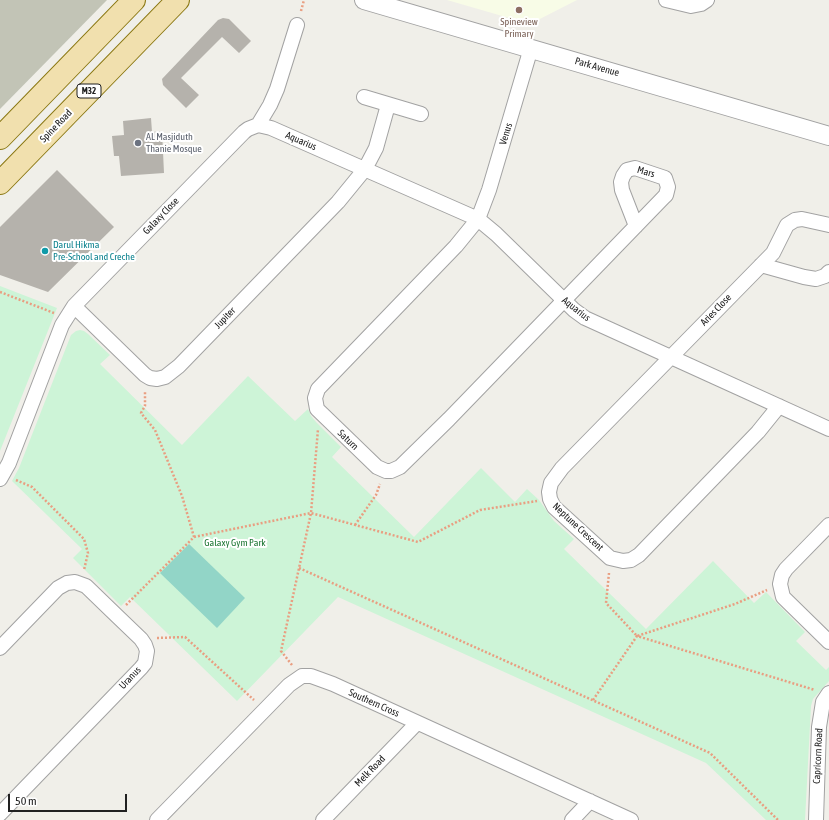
<!DOCTYPE html>
<style>
body{margin:0}
#map{position:relative;width:829px;height:820px;overflow:hidden;background:#f0efe9;font-family:"Asap Condensed",sans-serif}
canvas{display:block}
.scale{position:absolute;left:8px;top:794px;width:119px;height:18px;box-sizing:border-box;border:2px solid #212121;border-top:0;padding-left:5px;font-size:12px;line-height:14px;white-space:nowrap;color:#212121;-webkit-text-stroke:3px #fff;paint-order:stroke}
</style>
<div id="map">
<canvas width="829" height="820"></canvas>
<div class="scale">50 m</div>
</div>
<script>
const ctx = document.querySelector('canvas').getContext('2d');
ctx.lineJoin = 'round';
function fill(path, color) { ctx.fillStyle = color; ctx.fill(path, 'evenodd'); }
const toPath = rows => new Path2D(rows.map(r => 'M' + r).join(''));
function strokePath(path, color, width, dash) { ctx.strokeStyle = color; ctx.lineWidth = width; ctx.lineCap = dash ? 'butt' : 'round'; ctx.setLineDash(dash || []); ctx.stroke(path); }
function drawText(font, color, halo, rows, align = 'center') {
  ctx.font = font + ' "Asap Condensed",sans-serif'; ctx.lineWidth = 4; ctx.setLineDash([]); ctx.textBaseline = 'middle'; ctx.strokeStyle = halo; ctx.fillStyle = color; for (const [text, x, y, turn = 0] of rows) {
    ctx.save(); ctx.translate(x, y); ctx.rotate((+turn || 0) * Math.PI / 180); ctx.textAlign = isNaN(turn) ? turn : align; if (halo) ctx.strokeText(text, 0, 0); ctx.fillText(text, 0, 0); ctx.restore();
  }
}
fill(toPath([
 [447,0,577,0,530,24]
]), '#f8fce7');
fill(toPath([
 [0,0,107,0,0,109]
]), '#c2c4b6');
fill(toPath([
 [0,286,57,308,0,451],
 [80,330,84,331,88,334,110,355,100,364,182,445,248,376,295,421,308,409,311,416,316,422,341,447,332,457,414,537,481,468,515,502,527,489,539,500,554,521,574,539,564,549,646,629,713,561,754,603,766,592,805,632,796,641,826,670,829,667,829,681,813,699,811,706,805,820,766,820,706,763,338,597,237,701,130,597,121,606,73,558,82,549,12,481,19,468,71,335,76,331]
]), '#cdf4d7');
fill(toPath([
 [189,544,245,598,217,628,160,573]
]), '#92d5c7');
fill(toPath([
 [223,18,229,19,251,41,239,53,222,37,181,78,199,95,186,108,163,85,162,79,218,20],
 [151,118,152,132,162,131,164,173,121,176,119,156,114,156,112,136,124,135,123,121],
 [57,170,114,227,48,292,0,275,0,227]
]), '#b5b2ac');
const minor = toPath([
 [666,0,691,6,701,4,707,0],
 [531,48,489,190,478,219,456,246,318,389,315,398,317,409,377,467,386,471,391,471,400,467,449,419,663,198,666,195,668,187,665,178,635,168,627,170,623,176,621,182,622,190,636,226],
 [364,97,421,114],
 [258,125,270,105,277,89,297,25],
 [761,265,804,277,816,279,825,276,829,272],
 [74,306,145,375,150,378,157,379,165,377,179,366,338,202,365,169,376,148,388,105],
 [779,406,758,432,639,555,631,560,623,561,610,558,554,507,550,499,549,492,551,483,562,468,773,253,787,225,795,220,802,219,829,225],
 [0,479,9,463,62,325,74,306,244,132,248,129,258,125,271,128,478,219,496,234,574,310,585,318,829,429],
 [829,525,786,569,782,575,780,584,783,597,829,642],
 [0,648,58,588,67,583,75,582,86,586,116,615,141,639,145,645,147,651,145,663,141,668,0,814],
 [157,820,289,685,302,676,311,676,333,684,631,820],
 [323,820,417,723],
 [572,820,590,801],
 [816,820,819,727,823,702,829,693]
]);
const tertiary = toPath([
 [364,0,829,136]
]);
const primary = toPath([
 [0,138,134,0],
 [0,183,178,0]
]);
strokePath(minor, '#a2a2a2', 16);
strokePath(tertiary, '#a2a2a2', 20);
strokePath(primary, '#8b7813', 24);
strokePath(toPath([
 [301,11,304,0],
 [0,292,54,313],
 [16,480,32,487,84,539,88,553,84,570],
 [355,525,376,495,380,484],
 [194,537,311,513,418,542,480,510,537,501],
 [299,568,710,753,778,820],
 [609,573,606,603,637,636,735,604,767,590],
 [126,605,194,537,182,496,155,430,141,413,145,406,145,392],
 [157,638,185,637,254,700],
 [292,665,281,651,311,513,318,429],
 [593,700,637,636,815,690]
]), '#e99e81', 2.5, [2, 2]);
strokePath(minor, '#fff', 14);
strokePath(tertiary, '#fff', 18);
strokePath(primary, '#f1e0ae', 22);
for (const [x, y, r, color] of [
 [519,10,4,"#8d6e63"],
 [138,143,4,"#6b7280"],
 [45,251,4,"#0f9aa8"]
]) { const dot = new Path2D(); dot.arc(x, y, r, 0, 2 * Math.PI); ctx.fillStyle = color; ctx.fill(dot); strokePath(dot, '#fff', 1.5); }
for (const [x, y, w] of [
 [89,91,24]
]) { const box = new Path2D(); box.roundRect(x - w / 2, y - 7, w, 14, 3); ctx.fillStyle = '#fff'; ctx.fill(box); strokePath(box, '#212121', 1); }
drawText('bold 9px', '#212121', null, [
 ["M32",89,91]
]);
drawText('10px', '#785e54', '#fff', [
 ["Spineview",519,22],
 ["Primary",519,34]
]);
drawText('10px', '#212121', '#fff', [
 ["Park Avenue",597,67,16],
 ["Spine Road",56,126,-46],
 ["Venus",506,134,-73],
 ["Aquarius",301,141,23],
 ["Mars",646,172,16],
 ["Galaxy Close",161,216,-46],
 ["Aquarius",576,309,38],
 ["Aries Close",716,310,-46],
 ["Jupiter",225,318,-46],
 ["Saturn",348,440,44],
 ["Neptune Crescent",578,527,43],
 ["Uranus",130,678,-47],
 ["Southern Cross",374,703,24],
 ["Capricorn Road",818,756,-87],
 ["Melk Road",370,771,-46]
]);
drawText('10px', '#5b616d', '#fff', [
 ["AL Masjiduth",146,137],
 ["Thanie Mosque",146,149]
], 'left');
drawText('10px', '#0d838f', '#fff', [
 ["Darul Hikma",53,245],
 ["Pre-School and Creche",53,257]
], 'left');
drawText('10px', '#1a7431', '#fff', [
 ["Galaxy Gym Park",235,543]
]);
</script>
